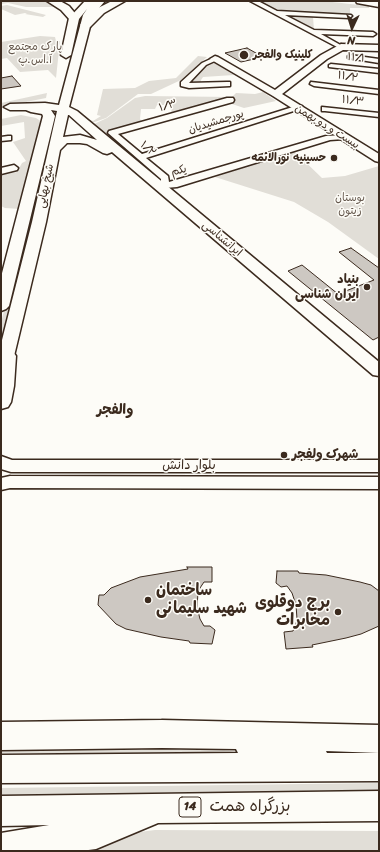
<!DOCTYPE html>
<meta charset="utf-8">
<style>
body{margin:0}
#map{position:relative;width:380px;height:852px;overflow:hidden;background:#fdfcf7;font-family:Sriracha,sans-serif}
canvas{display:block}
.frame{position:absolute;inset:0;border:2px solid #3b2a1e;pointer-events:none}
.north{position:absolute;left:332px;top:8px;width:40px;height:40px;-webkit-text-stroke:3px #fdfcf7;paint-order:stroke;rotate:184deg;font-size:11px;font-weight:700;line-height:16px;text-align:center;color:#3b2a1e}
.north::after{content:'';display:block;margin:auto;width:14px;height:18px;background:#3b2a1e;clip-path:polygon(50% 0,100% 100%,50% 72%,0 100%)}
</style>
<div id="map">
<canvas width="380" height="852"></canvas>
<div class="frame"></div>
<div class="north">N</div>
</div>
<script>
const ctx = document.querySelector('canvas').getContext('2d');
ctx.lineJoin = 'round';
function fill(path, color) { ctx.fillStyle = color; ctx.fill(path, 'evenodd'); }
const toPath = rows => new Path2D(rows.map(r => 'M' + r).join(''));
function strokePath(path, color, width, dash) { ctx.strokeStyle = color; ctx.lineWidth = width; ctx.lineCap = dash ? 'butt' : 'round'; ctx.setLineDash(dash || []); ctx.stroke(path); }
function drawText(font, color, halo, rows, align = 'center') {
  ctx.font = font + ' Sriracha,"Playpen Sans Arabic",sans-serif'; ctx.lineWidth = 3; ctx.setLineDash([]); ctx.textBaseline = 'middle'; ctx.strokeStyle = halo; ctx.fillStyle = color; for (const [text, x, y, turn = 0] of rows) {
    ctx.save(); ctx.translate(x, y); ctx.rotate((+turn || 0) * Math.PI / 180); ctx.textAlign = isNaN(turn) ? turn : align; if (halo) ctx.strokeText(text, 0, 0); ctx.fillText(text, 0, 0); ctx.restore();
  }
}
fill(toPath([
 [1,1,44,1,53,3,59,7,26,7,8,3,1,4],
 [258,1,323,1,369,6,369,8,350,8,350,16,279,12],
 [7,5,46,15,43,17,25,14,27,13,25,13,15,15,1,9,1,6],
 [287,16,313,17,314,30],
 [40,36,55,37,56,41,60,41,56,78,48,70,20,72,7,58,1,59,1,42],
 [198,56,207,57,181,80,151,94,138,94,106,118,89,124,86,122,90,120,93,121,101,116,97,115,103,89,135,88,149,81,176,78],
 [213,62,234,75,203,77,201,80,201,84,190,83,205,66],
 [263,92,276,101,244,108,229,103,214,103,171,113,172,105,157,105,155,109,141,109,140,119,143,123,101,134,92,125,107,118,135,98,145,96,232,97,236,93,255,94],
 [47,93,46,98,1,107,1,103],
 [21,115,36,118,42,122,20,209,5,208,1,206,1,175,17,172,22,163,26,161,13,142,25,138,24,122,1,126,1,119],
 [294,151,322,178,345,176,379,166,379,259,328,222,294,202,215,177],
 [27,226,31,228,1,348,1,323,24,227],
 [1,745,190,745,250,754,1,753],
 [379,783,379,795,1,797,1,788],
 [155,830,379,831,379,851,18,851,76,840]
]), '#e1ded7');
const building = toPath([
 [247,48,263,57,241,62,225,53,247,48],
 [12,76,21,86,1,89,1,78,12,76],
 [351,248,379,268,379,337,373,340,288,271,302,265,338,294,374,280,339,252,351,248],
 [187,567,212,567,212,582,204,582,200,588,198,593,197,607,200,619,204,626,210,626,215,630,212,644,190,643,189,641,161,637,126,629,116,624,98,605,99,595,104,595,111,588,140,577,188,569,187,567],
 [277,571,298,571,299,573,326,575,360,582,371,585,379,591,379,626,361,634,346,638,312,645,313,647,286,649,284,632,293,631,296,624,297,619,296,605,292,593,287,586,281,587,276,583,277,571]
]);
fill(building, '#cdc8c2');
strokePath(building, '#3b2a1e', 1);
const minor = toPath([
 [250,1,258,1,277,11,351,15,352,16,349,18,285,15,314,30,373,32,376,34,373,36,321,34,344,47,339,48,250,1],
 [350,55,379,59,379,63,348,58,348,56,350,55],
 [215,57,218,59,217,60,206,65,189,83,227,82,230,82,230,86,189,88,181,86,181,82,202,63,215,57],
 [331,64,379,69,379,73,329,67,329,65,331,64],
 [311,82,379,90,379,94,314,86,310,84,311,82],
 [227,98,233,98,234,100,233,102,118,134,142,154,296,106,302,106,303,108,146,158,168,176,169,182,326,136,344,135,348,137,344,139,330,140,177,187,165,188,161,185,161,179,108,133,109,131,227,98],
 [322,107,379,113,379,117,325,111,322,111,322,107],
 [8,136,11,136,11,140,1,141,1,137,8,136],
 [14,165,18,168,17,170,1,174,1,168,14,165]
]);
const tertiary = toPath([
 [341,44,379,45,379,51,343,50,327,59,282,94,379,154,379,162,375,161,273,96,210,59,215,56,218,57,275,90,321,55,341,44],
 [1,456,12,460,379,460,379,472,11,472,1,469,1,456],
 [10,476,379,477,379,489,10,488,1,490,1,478,10,476]
]);
const secondary = toPath([
 [85,1,105,1,93,15,69,107,77,111,379,362,379,376,373,375,112,152,107,154,103,153,87,144,80,143,67,143,60,150,46,222,9,377,7,381,1,383,1,344,32,222,57,111,51,110,55,116,9,306,6,309,1,311,1,277,43,116,42,114,31,112,26,110,10,110,4,107,10,104,45,103,59,105,83,15,87,9,79,19,71,55,66,58,61,55,69,18,85,1],
 [68,115,69,115,97,140,80,135,63,137,68,115]
]);
const trunk = toPath([
 [47,1,60,1,69,6,79,18,78,20,70,20,61,10,47,1],
 [112,1,125,1,104,13,90,27,82,27,80,25,96,9,112,1],
 [356,1,379,1,379,7,357,3,356,1],
 [6,350,13,352,16,356,14,386,11,402,8,407,1,409,1,351,6,350],
 [162,720,379,725,379,753,326,751,327,753,379,753,379,781,1,783,1,755,238,753,236,749,162,748,1,750,1,722,162,720],
 [379,791,379,821,158,823,96,849,81,851,1,851,1,833,49,825,1,826,1,796,379,791]
]);
strokePath(minor, '#3b2a1e', 3);
strokePath(tertiary, '#3b2a1e', 3);
strokePath(secondary, '#3b2a1e', 3);
strokePath(trunk, '#3b2a1e', 3);
fill(minor, '#fdfcf7');
fill(tertiary, '#fdfcf7');
fill(secondary, '#fdfcf7');
fill(trunk, '#fdfcf7');
for (const [x, y, r, color] of [
 [244,55,5,"#3b2a1e"],
 [334,158,4,"#3b2a1e"],
 [367,287,4,"#3b2a1e"],
 [284,455,4,"#3b2a1e"],
 [148,600,4,"#3b2a1e"],
 [338,612,4,"#3b2a1e"]
]) { const dot = new Path2D(); dot.arc(x, y, r, 0, 2 * Math.PI); ctx.fillStyle = color; ctx.fill(dot); strokePath(dot, '#fdfcf7', 1.5); }
drawText('11px', '#64574c', '#fdfcf7', [
 ["پارک مجتمع",35,47],
 ["آ.اس.پ",35,60],
 ["بوستان",350,198],
 ["زیتون",350,211]
]);
drawText('bold 11px', '#3b2a1e', '#fdfcf7', [
 ["کلینیک والفجر",253,55],
 ["حسینیه نورالائمه",326,158,"right"]
], 'left');
drawText('11px', '#3b2a1e', '#fdfcf7', [
 ["۱۱/۱",356,58,6],
 ["۱۱/۲",348,77,8],
 ["۱۱/۳",353,101,6],
 ["۱/۳",168,106,-16],
 ["پورجمشیدیان",216,122,-17],
 ["بیست و دو بهمن",327,127,32],
 ["۱/۲",148,149,40],
 ["یکم",179,171,-14],
 ["شیخ بهایی",46,186,-78],
 ["ایرانشناسی",222,239,40]
]);
for (const [x, y, w] of [
 [190,807,22]
]) { const box = new Path2D(); box.roundRect(x - w / 2, y - 10, w, 20, 3); ctx.fillStyle = '#fdfcf7'; ctx.fill(box); strokePath(box, '#3b2a1e', 1); }
drawText('bold 12px', '#3b2a1e', null, [
 ["14",190,807]
]);
drawText('bold 13px', '#3b2a1e', '#fdfcf7', [
 ["بنیاد",359,280],
 ["ایران شناسی",359,295],
 ["شهرک ولفجر",292,455,"left"]
], 'right');
drawText('13px', '#3b2a1e', '#fdfcf7', [
 ["بلوار دانش",189,466]
]);
drawText('bold 14px', '#3b2a1e', '#fdfcf7', [
 ["والفجر",115,410]
]);
drawText('bold 16px', '#3b2a1e', '#fdfcf7', [
 ["ساختمان",156,591],
 ["شهید سلیمانی",156,609],
 ["برج دوقلوی",330,603,"right"],
 ["مخابرات",330,621,"right"]
], 'left');
drawText('16px', '#3b2a1e', '#fdfcf7', [
 ["بزرگراه همت",250,807]
]);
</script>
